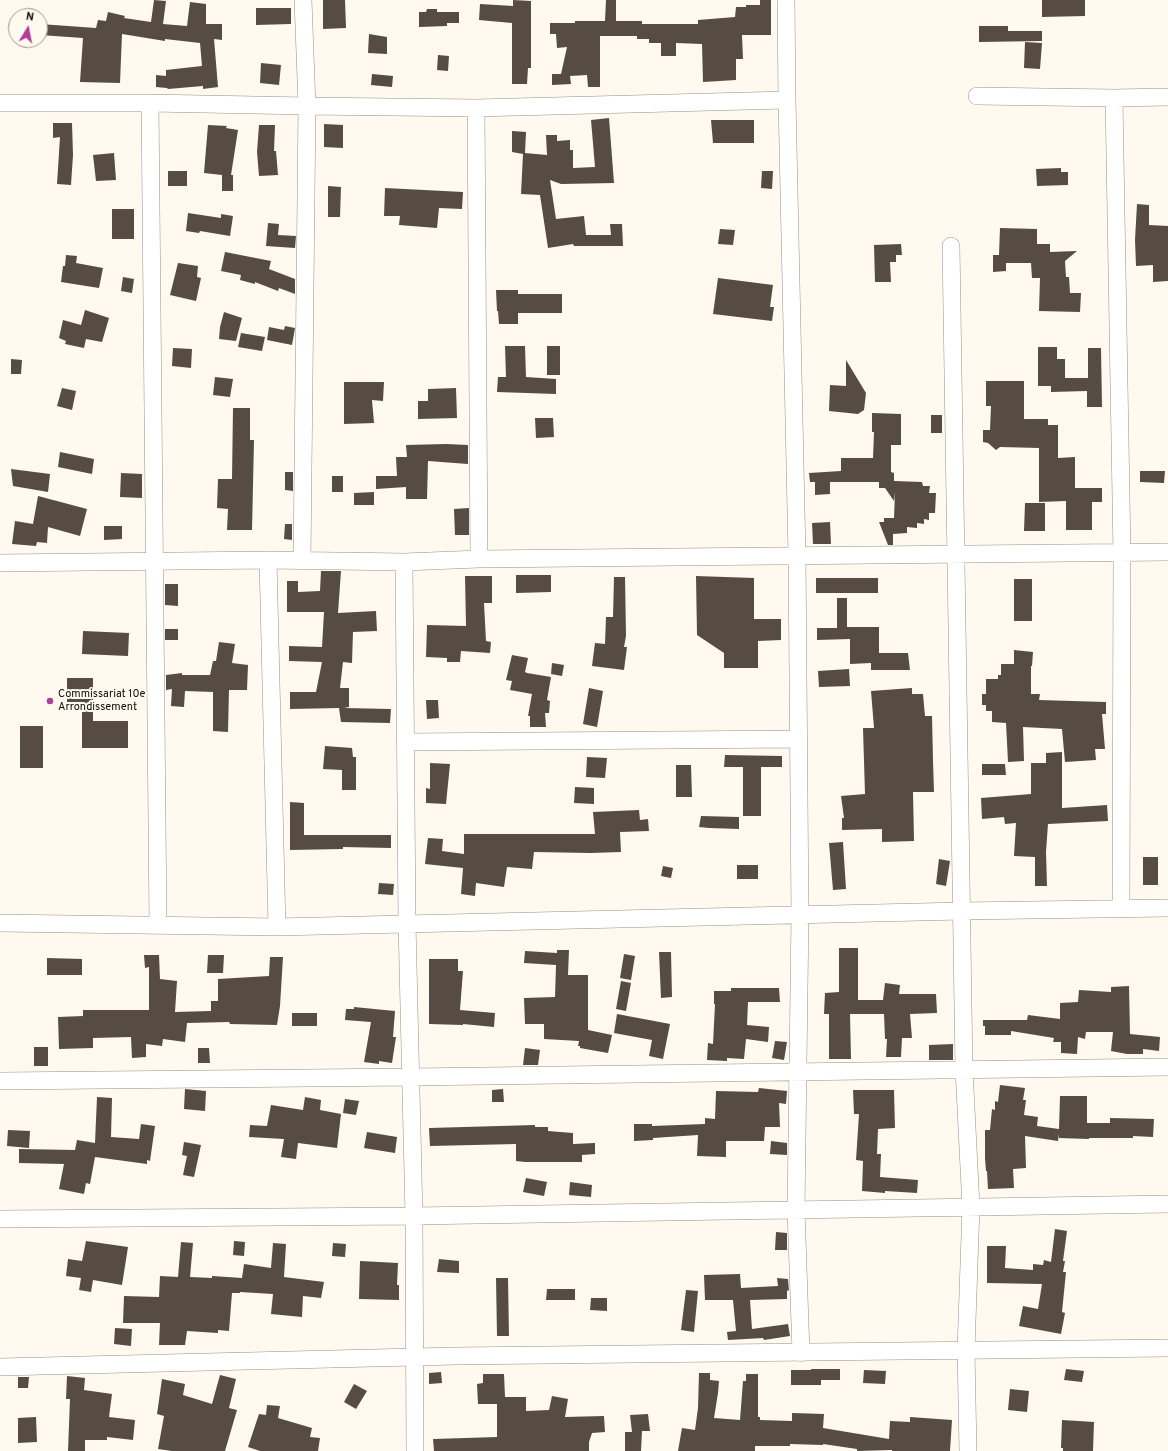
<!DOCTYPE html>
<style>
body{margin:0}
#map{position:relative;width:1168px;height:1451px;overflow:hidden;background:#fff9ef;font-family:Overpass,sans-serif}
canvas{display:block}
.north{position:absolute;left:8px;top:8px;width:40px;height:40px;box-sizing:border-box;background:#fff9ef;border:1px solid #9f9a93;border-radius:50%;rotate:10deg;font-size:11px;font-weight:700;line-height:16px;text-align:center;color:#0e0c08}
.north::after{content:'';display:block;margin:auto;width:14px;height:18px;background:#b03d96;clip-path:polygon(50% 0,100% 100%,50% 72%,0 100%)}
</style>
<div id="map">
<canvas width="1168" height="1451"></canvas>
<div class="north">N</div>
</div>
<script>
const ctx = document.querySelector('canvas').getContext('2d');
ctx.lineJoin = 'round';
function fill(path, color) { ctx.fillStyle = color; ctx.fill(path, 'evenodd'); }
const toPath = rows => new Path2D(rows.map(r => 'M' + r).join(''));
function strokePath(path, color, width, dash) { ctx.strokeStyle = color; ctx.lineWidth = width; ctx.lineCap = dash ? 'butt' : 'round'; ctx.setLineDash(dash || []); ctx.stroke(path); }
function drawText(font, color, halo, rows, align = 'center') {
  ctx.font = font + ' Overpass,sans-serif'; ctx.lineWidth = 4; ctx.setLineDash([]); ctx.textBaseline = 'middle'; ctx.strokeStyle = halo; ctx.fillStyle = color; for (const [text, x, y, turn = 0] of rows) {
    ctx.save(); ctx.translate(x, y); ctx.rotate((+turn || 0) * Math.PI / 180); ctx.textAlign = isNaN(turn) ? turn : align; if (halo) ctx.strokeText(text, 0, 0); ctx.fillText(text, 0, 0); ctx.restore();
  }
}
fill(toPath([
 [154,0,166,1,163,24,187,26,190,2,206,4,206,24,222,24,222,40,214,39,218,87,203,89,203,86,168,89,167,88,156,87,156,75,166,76,166,70,202,66,200,43,165,39,165,41,122,34,120,83,80,82,83,38,40,35,40,24,96,28,98,20,106,21,108,12,125,16,124,18,151,22],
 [323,0,345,0,346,28,323,29],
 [513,0,531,1,531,68,528,68,527,84,512,84,512,23,479,20,480,4,513,6],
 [606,0,616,0,616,21,642,21,642,24,698,24,698,20,735,17,736,7,746,7,746,5,760,5,760,0,771,0,771,35,742,35,743,59,736,59,736,80,703,82,702,44,676,43,676,56,661,56,661,43,649,43,649,39,637,39,637,36,600,36,600,87,588,87,587,75,570,76,571,84,552,85,552,74,561,74,567,47,557,48,556,34,550,34,550,23,575,23,575,21,605,21],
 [1042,0,1085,0,1085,16,1042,17],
 [256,8,291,8,291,24,256,25],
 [427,9,437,9,437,12,459,12,459,23,447,23,447,26,419,27,419,12,426,12],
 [979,26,1008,26,1008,31,1042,31,1042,41,979,42],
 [369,34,387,37,387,54,368,53],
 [1025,42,1042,43,1040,69,1024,68],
 [438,55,449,56,448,71,437,70],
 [261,63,281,65,279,85,260,83],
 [372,74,393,76,392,87,371,85],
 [609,118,614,183,561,184,550,180,556,219,584,216,586,235,611,235,610,224,622,224,623,246,574,246,573,244,548,248,540,195,521,194,523,154,512,152,512,131,526,132,525,153,547,155,546,135,557,135,557,141,570,140,570,150,573,150,573,168,595,167,591,120],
 [711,120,754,120,754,143,713,143],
 [53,123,72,123,73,155,71,185,57,184,60,137,53,138],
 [324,124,343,125,343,148,324,147],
 [208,125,227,126,226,128,238,130,231,175,233,175,233,191,222,191,222,175,204,173],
 [259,125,275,125,274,151,276,151,278,175,259,176,257,152],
 [114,153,116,180,96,181,93,155],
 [1061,168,1061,172,1068,172,1068,185,1037,186,1036,169],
 [168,171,187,171,187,186,168,186],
 [762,171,773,171,772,189,761,188],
 [328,186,341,187,340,217,328,217],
 [385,188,463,192,462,209,439,208,437,228,399,225,400,216,384,216],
 [1137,204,1149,205,1149,225,1168,226,1168,281,1153,282,1153,265,1136,266,1135,240],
 [112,209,134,209,134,239,112,239],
 [188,213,221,218,221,214,233,216,230,236,200,231,199,233,186,231],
 [268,223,279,224,278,235,296,236,295,248,266,246],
 [1000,228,1037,229,1037,244,1050,244,1050,252,1077,251,1065,261,1066,277,1069,277,1070,293,1081,293,1080,312,1039,311,1040,278,1032,278,1031,263,1006,263,1006,271,993,272,993,255,999,255],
 [720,229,735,230,733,245,718,244],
 [901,244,902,255,896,255,896,262,890,262,891,282,875,282,874,245],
 [225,252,271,261,269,269,295,279,295,294,279,288,278,291,255,282,255,284,240,280,241,275,221,271],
 [66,255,77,256,76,263,103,268,99,288,61,282,63,266,65,266],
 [178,263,198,266,197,277,201,278,196,301,170,295],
 [123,277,134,279,132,293,121,291],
 [718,278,773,285,770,307,774,307,772,321,713,314],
 [496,290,518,290,518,294,562,294,562,313,518,313,518,324,499,324,498,311,497,311],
 [85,310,109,318,102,342,86,339,84,348,65,344,66,341,59,338,63,320,81,325],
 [224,312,242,318,236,341,219,339,220,327],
 [285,326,295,328,292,345,267,340,269,327,284,330],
 [241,333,265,337,262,351,238,347],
 [505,346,525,346,526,377,556,379,556,394,497,392,498,377,506,377],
 [547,346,560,346,560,375,547,375],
 [1038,347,1057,347,1057,359,1065,359,1065,378,1088,378,1088,348,1101,348,1102,407,1087,407,1087,391,1051,392,1051,386,1038,386],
 [173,348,192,349,191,368,172,366],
 [11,359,22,360,21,374,11,374],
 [846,360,866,393,864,410,858,414,829,411,830,385,846,386],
 [215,377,233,379,230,397,213,395],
 [986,381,1024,381,1024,419,1048,419,1048,425,1058,425,1058,458,1075,457,1075,488,1102,488,1102,502,1092,502,1092,530,1066,530,1066,501,1039,502,1039,448,1000,447,996,450,988,443,983,442,983,430,990,430,991,406,986,406],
 [344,382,384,382,383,401,372,400,374,423,344,424],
 [62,388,76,391,72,410,57,406],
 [456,388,457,418,418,419,418,401,428,401,428,389],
 [233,408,250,408,250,440,254,440,252,530,227,530,228,509,217,508,218,479,232,479],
 [872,413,901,414,901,445,891,445,891,472,894,473,894,481,922,482,923,486,930,486,929,493,936,493,935,513,929,513,929,520,924,519,924,524,917,523,917,528,907,527,907,533,893,534,893,545,888,545,879,522,884,522,884,518,894,518,895,492,894,501,885,488,879,488,879,482,830,482,830,494,815,495,815,482,810,482,809,473,841,471,841,458,873,458,874,432,872,432],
 [931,415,942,415,942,433,931,433],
 [535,418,553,418,554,437,536,438],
 [446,444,468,445,468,464,428,461,427,499,406,499,406,487,376,489,376,476,397,476,396,457,407,457,406,445],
 [60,452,94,459,92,474,58,467],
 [11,469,50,474,48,492,13,486],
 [1140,471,1165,471,1164,483,1140,482],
 [285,472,293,472,293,491,285,490],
 [121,473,142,474,142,498,120,497],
 [332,476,343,476,343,492,332,492],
 [374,492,374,505,354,505,354,493],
 [38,496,87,509,80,536,48,527,47,543,37,542,36,546,12,544,15,521,33,524],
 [1025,503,1045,503,1045,531,1024,531],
 [469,508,469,535,455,535,454,509],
 [830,522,831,544,813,544,812,523],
 [285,524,292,524,292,540,284,539],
 [104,526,122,526,122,539,104,540],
 [321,571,341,571,338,613,376,611,377,631,353,632,352,663,343,662,340,688,349,688,349,707,344,708,391,709,390,723,341,722,339,708,290,709,290,692,316,692,322,662,289,661,289,646,322,647,324,612,287,612,287,581,298,581,298,592,320,591],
 [516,575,551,575,551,592,516,593],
 [465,576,492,576,492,603,484,603,486,641,491,642,490,653,461,651,460,662,447,662,447,658,426,657,427,625,466,626],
 [696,576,754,578,754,619,781,619,781,640,758,641,758,668,724,668,724,653,697,635],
 [614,577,625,577,626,636,624,647,627,647,624,670,592,666,595,643,605,644,606,617,613,617],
 [816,578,878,578,878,593,816,593],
 [1014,579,1032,579,1032,621,1014,621],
 [165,584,178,584,178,606,165,605],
 [837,598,847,598,847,627,879,627,879,653,908,653,910,670,871,670,871,663,850,664,850,639,817,640,817,628,837,628],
 [165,629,178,629,178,640,165,640],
 [83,631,129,633,128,656,82,654],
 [219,642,235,644,232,663,248,665,247,690,229,690,228,732,213,731,213,692,185,691,184,707,171,706,172,689,166,690,166,675,182,673,182,675,210,675,213,661,216,661],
 [1014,650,1033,652,1032,666,1031,666,1031,694,1040,694,1039,700,1106,702,1106,714,1102,714,1105,749,1095,749,1096,760,1065,762,1062,729,1023,727,1024,761,1008,762,1006,723,992,722,992,711,986,711,986,705,982,705,982,694,986,694,986,679,998,679,998,675,1001,675,1001,664,1014,664],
 [512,655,528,658,525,672,527,673,551,677,547,700,550,701,549,713,545,713,546,727,530,727,530,716,528,716,532,694,510,690,512,681,506,680],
 [552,663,564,665,562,676,551,674],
 [849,669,850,686,819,687,818,671],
 [67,678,93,678,93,721,128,721,128,748,82,748,82,702,67,702],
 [589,688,603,691,597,727,583,724],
 [912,688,912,694,923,694,925,716,932,716,933,760,934,792,913,792,914,841,882,842,882,829,842,830,842,818,844,818,841,796,865,794,863,728,874,728,871,691],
 [426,700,438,700,439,718,427,719],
 [20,726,43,726,43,768,20,768],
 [325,746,352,748,353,757,356,757,356,790,342,790,342,770,323,769],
 [1062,752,1062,808,1107,805,1108,821,1048,824,1046,852,1047,886,1035,886,1035,857,1014,856,1016,823,1005,824,1004,817,982,819,981,798,1031,794,1031,763,1046,763,1046,753],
 [725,755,782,756,782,767,761,767,761,816,743,816,743,767,724,767],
 [587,757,607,758,605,778,586,777],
 [430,763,450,764,446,804,426,803,426,788,430,789],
 [982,764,1005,764,1006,775,982,775],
 [676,765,691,765,692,797,676,797],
 [575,787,594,788,594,804,574,803],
 [290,802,304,803,304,835,391,835,391,848,343,847,343,849,290,850],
 [639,810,640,820,648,819,649,831,620,832,621,852,591,853,534,852,532,869,507,867,504,887,476,883,475,896,461,894,463,868,425,864,428,838,443,839,442,851,464,854,464,834,595,834,593,812],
 [701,816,739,817,739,829,709,828,699,827],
 [843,842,846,889,833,890,829,843],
 [1143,857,1158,857,1158,885,1143,885],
 [939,859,950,861,946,886,936,884],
 [737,865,758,865,758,879,737,879],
 [663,866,673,868,671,878,661,876],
 [379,883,394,884,393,895,378,894],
 [839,948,858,948,858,1000,883,1000,885,983,900,985,899,994,936,994,937,1013,910,1014,912,1038,902,1038,901,1057,886,1057,887,1039,885,1039,884,1014,850,1014,851,1059,829,1059,829,1014,824,1014,825,993,839,992],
 [557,950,569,950,568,975,588,975,588,1030,612,1035,608,1053,580,1048,580,1046,578,1046,579,1041,544,1039,544,1024,525,1024,524,998,555,997,556,965,524,963,525,951,557,953],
 [659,952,671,952,672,997,661,998],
 [624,954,635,956,631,980,620,978],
 [144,955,159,955,160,979,177,981,175,1012,211,1011,211,1001,218,1001,218,979,269,976,270,957,283,957,280,1006,277,1025,230,1024,229,1022,187,1023,185,1042,163,1039,162,1046,146,1044,146,1057,132,1058,131,1037,93,1038,93,1048,59,1049,58,1017,83,1016,83,1010,149,1010,149,967,145,968],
 [208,955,224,955,223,973,207,973],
 [47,958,82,959,82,975,47,975],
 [429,959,458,959,458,971,463,971,460,1010,495,1013,494,1027,463,1024,463,1025,429,1024],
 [621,981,631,983,626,1011,616,1009],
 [1129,986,1130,1034,1160,1037,1159,1051,1143,1049,1143,1054,1127,1054,1111,1051,1113,1032,1086,1032,1085,1039,1078,1037,1077,1054,1061,1053,1061,1042,1053,1042,1054,1038,1011,1031,1011,1035,985,1035,985,1026,983,1026,983,1020,1027,1020,1028,1015,1060,1019,1060,1003,1078,1002,1079,990,1111,992,1111,987],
 [731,988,779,988,780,1002,748,1002,747,1025,769,1027,768,1042,746,1039,744,1059,727,1058,727,1061,707,1060,708,1043,713,1044,715,1004,714,1004,714,991,731,991],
 [354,1007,395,1011,393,1037,396,1037,392,1063,379,1061,379,1064,364,1062,371,1022,345,1020,346,1009,354,1009],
 [292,1013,317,1013,317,1026,292,1026],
 [617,1014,670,1024,663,1059,649,1056,652,1040,614,1033],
 [775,1041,787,1042,784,1060,772,1058],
 [953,1044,953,1060,929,1060,929,1045],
 [34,1047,48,1047,48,1066,34,1066],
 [198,1048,209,1048,210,1063,198,1063],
 [525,1048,540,1050,538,1065,523,1065],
 [1000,1085,1025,1088,1023,1100,1026,1100,1024,1115,1038,1117,1037,1126,1059,1129,1060,1096,1087,1096,1087,1123,1110,1123,1110,1118,1154,1119,1153,1137,1133,1136,1133,1138,1089,1138,1089,1139,1059,1138,1059,1134,1058,1141,1025,1136,1026,1168,1013,1169,1014,1188,988,1189,987,1171,986,1171,985,1158,985,1130,990,1130,992,1109,995,1110,995,1101,998,1102],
 [759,1088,787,1091,786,1104,779,1103,780,1127,765,1127,764,1141,726,1141,726,1157,697,1156,698,1135,653,1138,653,1140,634,1141,634,1124,652,1124,652,1126,705,1124,705,1118,715,1119,716,1091,758,1092],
 [185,1089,206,1091,205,1111,184,1109],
 [503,1089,504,1102,492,1102,492,1090],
 [853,1090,894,1090,895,1128,878,1129,877,1154,881,1154,880,1177,918,1180,917,1193,885,1191,885,1193,862,1191,863,1161,856,1160,859,1114,854,1114],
 [97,1097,112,1098,111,1137,139,1139,141,1124,155,1126,150,1161,147,1160,147,1164,95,1157,90,1184,86,1183,84,1194,59,1189,64,1164,19,1163,19,1149,75,1150,77,1140,95,1143],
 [305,1097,321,1100,320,1110,341,1114,337,1148,298,1143,296,1159,281,1157,284,1139,249,1137,250,1125,267,1126,271,1105,303,1110],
 [345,1099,359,1101,356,1115,343,1113],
 [535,1125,535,1127,548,1127,548,1131,573,1133,573,1144,595,1143,595,1154,582,1155,582,1162,525,1162,516,1161,516,1144,430,1146,429,1128],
 [8,1130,30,1131,29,1148,7,1146],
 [367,1132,397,1137,395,1153,364,1148],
 [771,1141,787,1143,787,1155,770,1154],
 [184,1142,201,1145,194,1177,183,1175,187,1156,182,1155],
 [526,1178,547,1182,544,1196,523,1192],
 [570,1182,592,1185,591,1197,569,1195],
 [1055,1229,1067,1231,1063,1261,1065,1261,1063,1272,1066,1272,1062,1312,1065,1313,1061,1334,1019,1326,1023,1306,1038,1309,1042,1284,987,1283,987,1246,1006,1246,1005,1268,1033,1270,1033,1264,1043,1265,1044,1260,1051,1262],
 [776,1232,787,1233,787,1250,775,1250],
 [86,1241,128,1247,122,1285,93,1280,91,1292,79,1290,81,1278,66,1276,68,1259,82,1261],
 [234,1241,245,1242,244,1256,233,1255],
 [181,1242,193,1243,190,1277,212,1278,212,1276,242,1278,244,1264,271,1268,273,1243,286,1244,284,1277,324,1282,321,1298,303,1296,302,1317,271,1314,273,1294,240,1292,240,1293,232,1293,229,1331,218,1330,218,1333,187,1331,185,1345,159,1345,160,1323,123,1323,124,1296,159,1297,160,1276,178,1277],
 [333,1243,346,1244,345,1257,332,1256],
 [439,1259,459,1261,459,1273,437,1272],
 [360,1261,398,1263,397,1285,399,1285,399,1300,359,1299],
 [740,1274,741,1288,778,1286,777,1278,788,1279,789,1291,787,1290,787,1299,750,1300,752,1329,788,1324,790,1336,764,1340,763,1338,728,1340,727,1332,736,1331,733,1300,705,1300,704,1275],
 [496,1278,508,1278,509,1336,497,1336],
 [547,1289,575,1289,575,1300,546,1300],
 [686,1290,698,1291,694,1332,681,1330],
 [591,1298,607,1298,607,1311,590,1310],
 [115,1328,132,1329,131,1346,114,1344],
 [811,1369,840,1369,840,1380,821,1380,821,1385,791,1385,791,1370,811,1370],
 [1066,1369,1084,1371,1082,1382,1064,1380],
 [864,1370,886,1371,885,1384,863,1383],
 [441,1372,442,1383,429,1384,429,1373],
 [699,1373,710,1373,710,1380,719,1381,718,1393,714,1418,740,1420,743,1381,746,1381,746,1374,758,1374,758,1417,760,1417,760,1420,792,1421,792,1413,824,1414,823,1428,889,1439,890,1421,910,1422,910,1417,952,1420,950,1451,892,1451,892,1450,857,1451,857,1449,823,1444,823,1445,790,1444,790,1446,755,1446,755,1451,678,1451,682,1428,695,1430,698,1408],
 [483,1374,504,1374,505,1397,526,1397,526,1411,549,1410,552,1396,568,1399,565,1417,604,1416,605,1432,592,1433,589,1442,589,1451,434,1451,433,1439,497,1437,497,1404,478,1404,477,1384,483,1383],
 [220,1375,236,1379,229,1408,237,1410,225,1451,172,1451,158,1449,164,1416,157,1414,162,1379,185,1384,183,1395,212,1404],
 [67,1376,85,1378,84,1390,112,1394,109,1417,135,1420,133,1440,107,1437,107,1440,85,1440,85,1451,68,1451,70,1399,66,1399],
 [18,1377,29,1377,28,1388,18,1388],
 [354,1384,367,1391,356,1409,344,1402],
 [1010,1389,1029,1391,1027,1412,1008,1410],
 [267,1405,280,1406,278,1418,312,1428,310,1437,320,1438,318,1451,260,1451,248,1447,259,1414,266,1415],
 [648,1414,650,1431,642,1431,641,1451,625,1451,625,1432,632,1432,630,1415],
 [36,1417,37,1442,18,1443,18,1418],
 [1062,1420,1094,1422,1093,1451,1063,1451,1063,1448,1061,1448]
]), '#564c44');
const minor = toPath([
 [786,0,787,100,797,555,800,916,796,1210,801,1353],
 [977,96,1114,98,1168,97],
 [1114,98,1122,554,1121,909],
 [0,103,150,103,307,106,476,108,787,100],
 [150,103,158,924],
 [476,108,479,559],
 [951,246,964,1069,971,1207,966,1350,968,1451],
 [268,560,277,927],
 [302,560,307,106,303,0],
 [0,563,268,560,404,562],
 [406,742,798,739],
 [0,923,277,927,962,911,1168,908],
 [0,1081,410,1077,1168,1067],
 [0,1219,414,1216,1168,1204],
 [0,1367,456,1356,1168,1348],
 [415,1451,414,1216,407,923,404,562,479,559,1168,552]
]);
strokePath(minor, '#979184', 18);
strokePath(minor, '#fff', 17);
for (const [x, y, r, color] of [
 [50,701,4,"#b03d96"]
]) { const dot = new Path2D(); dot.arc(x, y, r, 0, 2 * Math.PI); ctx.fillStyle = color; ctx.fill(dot); strokePath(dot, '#fff9ef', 1.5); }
drawText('11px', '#0e0c08', '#fff9ef', [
 ["Commissariat 10e",58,695],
 ["Arrondissement",58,708]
], 'left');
</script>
